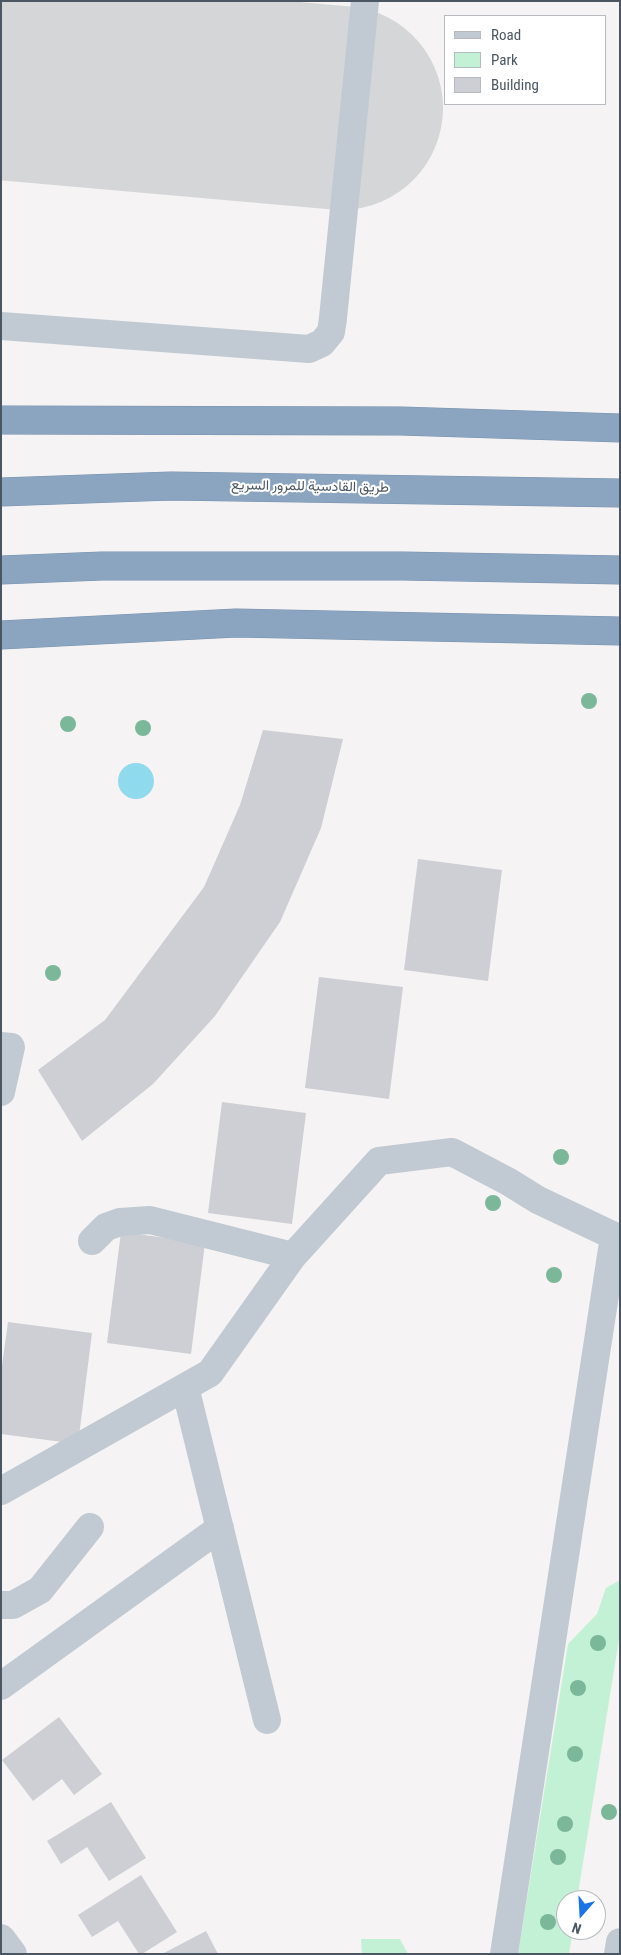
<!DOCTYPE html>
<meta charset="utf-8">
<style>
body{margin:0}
#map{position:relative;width:621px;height:1955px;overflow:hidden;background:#f5f3f3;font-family:"Roboto Condensed",sans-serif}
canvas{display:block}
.frame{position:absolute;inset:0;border:2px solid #4a5661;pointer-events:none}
.legend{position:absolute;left:444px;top:15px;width:162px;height:90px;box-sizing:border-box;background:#fff;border:1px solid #b7bbc0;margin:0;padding:6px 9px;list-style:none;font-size:15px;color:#4a5661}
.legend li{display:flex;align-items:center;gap:10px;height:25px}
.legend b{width:25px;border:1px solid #b7bbc0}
.north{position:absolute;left:556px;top:1890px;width:50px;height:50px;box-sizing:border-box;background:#fff;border:1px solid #b7bbc0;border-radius:50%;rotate:199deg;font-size:14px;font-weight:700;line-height:20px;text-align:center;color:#4a5661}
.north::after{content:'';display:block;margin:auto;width:18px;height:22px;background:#1a73e8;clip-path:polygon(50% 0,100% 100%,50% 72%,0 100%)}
</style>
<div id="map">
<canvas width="621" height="1955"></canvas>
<div class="frame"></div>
<ul class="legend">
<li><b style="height:6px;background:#c1cad2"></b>Road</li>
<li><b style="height:14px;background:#c3f1d5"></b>Park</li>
<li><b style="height:14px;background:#cdcfd5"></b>Building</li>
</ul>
<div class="north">N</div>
</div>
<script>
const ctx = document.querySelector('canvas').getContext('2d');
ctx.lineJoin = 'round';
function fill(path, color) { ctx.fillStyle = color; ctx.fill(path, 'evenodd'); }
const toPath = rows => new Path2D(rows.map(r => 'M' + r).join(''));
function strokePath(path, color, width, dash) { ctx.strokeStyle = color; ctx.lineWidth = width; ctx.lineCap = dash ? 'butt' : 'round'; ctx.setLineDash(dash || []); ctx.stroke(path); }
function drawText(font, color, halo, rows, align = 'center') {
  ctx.font = font + ' "Roboto Condensed",Vazirmatn,sans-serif'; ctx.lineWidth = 4; ctx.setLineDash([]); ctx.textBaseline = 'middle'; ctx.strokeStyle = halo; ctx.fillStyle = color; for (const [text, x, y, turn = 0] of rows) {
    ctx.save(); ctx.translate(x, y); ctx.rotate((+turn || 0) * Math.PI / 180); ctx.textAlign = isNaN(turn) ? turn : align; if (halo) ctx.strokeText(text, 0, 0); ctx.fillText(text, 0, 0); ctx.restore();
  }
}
fill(toPath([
 [620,1580,620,1633,577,1900,566,1900,566,1930,573,1930,569,1954,518,1954,568,1644,597,1614,606,1588],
 [361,1939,400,1939,408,1954,362,1954]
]), '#c3f1d5');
fill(toPath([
 '118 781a18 18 0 1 1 36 0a18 18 0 1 1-36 0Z'
]), '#90daee');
strokePath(toPath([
 [1,78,341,108]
]), '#d5d6d8', 204);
fill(toPath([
 [263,730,343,739,321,828,280,922,215,1016,153,1084,82,1141,38,1070,105,1020,204,887,240,805],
 [418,859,502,870,488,981,404,970],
 [319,977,403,987,389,1099,305,1088],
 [222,1102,306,1113,292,1224,208,1213],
 [121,1232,205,1243,191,1354,107,1343],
 [8,1322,92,1333,78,1444,1,1434,1,1373],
 [59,1717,102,1774,74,1795,62,1779,33,1801,2,1760],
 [111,1802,146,1858,109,1881,87,1847,61,1864,47,1841],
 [141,1875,177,1932,142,1954,139,1954,118,1921,92,1937,78,1915],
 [206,1931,218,1954,162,1954]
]), '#cdcfd5');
const highway = toPath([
 [1,420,401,421,620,428],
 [1,492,171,486,620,493],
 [1,570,102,566,403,566,620,570],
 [1,635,236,623,620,631]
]);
strokePath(highway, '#7690ad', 29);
strokePath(toPath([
 [1,326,309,349,322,343,331,332,333,318,365,1],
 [1,1046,11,1047,1,1092],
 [92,1241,106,1227,120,1222,150,1220,293,1256],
 [185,1387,267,1720],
 [1,1491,210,1373,293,1256,379,1161,452,1152,509,1182,538,1200,614,1236,504,1954],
 [1,1605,13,1605,40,1590,90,1527],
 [1,1686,220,1528],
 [1,1938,13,1954],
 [618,1954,620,1942]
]), '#c1cad2', 28);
strokePath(highway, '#8ba5c1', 28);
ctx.fillStyle = '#7bb799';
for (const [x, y] of [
 [589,701],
 [68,724],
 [143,728],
 [53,973],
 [561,1157],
 [493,1203],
 [554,1275],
 [598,1643],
 [578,1688],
 [575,1754],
 [609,1812],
 [565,1824],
 [558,1857],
 [548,1922]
]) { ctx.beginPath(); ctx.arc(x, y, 8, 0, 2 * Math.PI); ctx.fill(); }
drawText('14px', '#4a5661', '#fff', [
 ["طريق القادسية للمرور السريع",310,487,1]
]);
</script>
